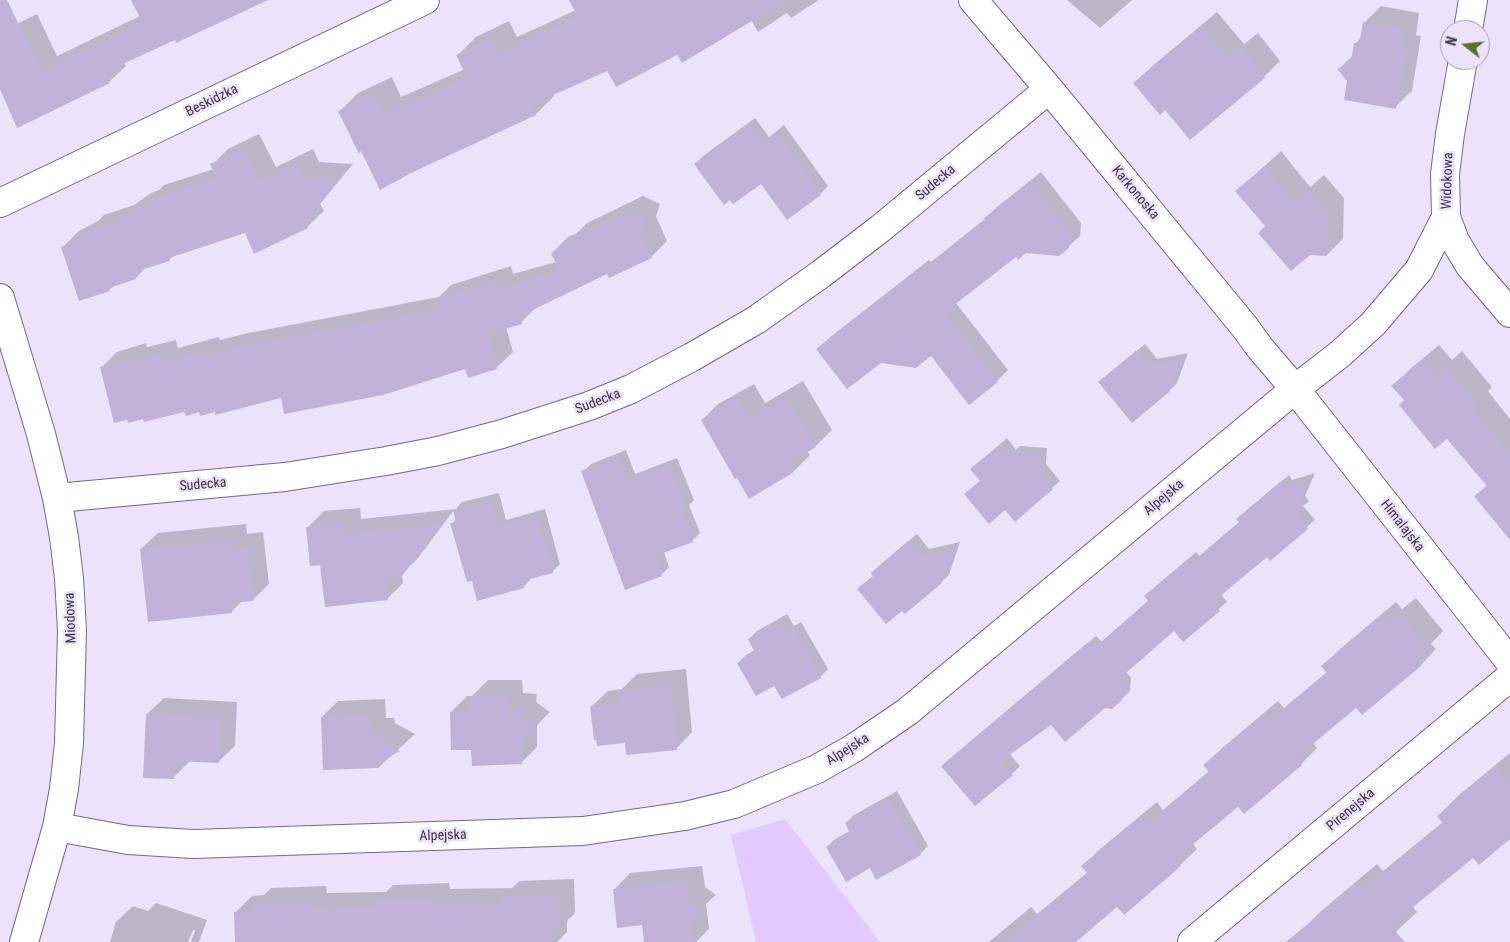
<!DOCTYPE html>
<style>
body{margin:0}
#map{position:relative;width:1510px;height:942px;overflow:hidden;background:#ede2fb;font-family:"Roboto Condensed",sans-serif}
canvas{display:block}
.north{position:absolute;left:1440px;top:20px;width:50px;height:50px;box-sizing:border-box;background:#ede2fb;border:1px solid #a69cb2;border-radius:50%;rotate:286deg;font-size:14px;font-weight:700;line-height:20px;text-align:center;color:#3b3445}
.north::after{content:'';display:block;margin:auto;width:18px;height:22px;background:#5a7223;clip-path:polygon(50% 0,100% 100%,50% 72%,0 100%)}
</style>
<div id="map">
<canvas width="1510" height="942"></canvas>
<div class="north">N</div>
</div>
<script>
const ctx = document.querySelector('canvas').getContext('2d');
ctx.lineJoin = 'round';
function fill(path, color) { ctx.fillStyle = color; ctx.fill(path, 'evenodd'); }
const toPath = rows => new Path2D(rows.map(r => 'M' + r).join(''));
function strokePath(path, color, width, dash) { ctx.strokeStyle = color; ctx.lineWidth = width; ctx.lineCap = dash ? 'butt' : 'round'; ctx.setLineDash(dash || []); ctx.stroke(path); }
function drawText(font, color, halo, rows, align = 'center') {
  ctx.font = font + ' "Roboto Condensed",sans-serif'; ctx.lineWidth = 5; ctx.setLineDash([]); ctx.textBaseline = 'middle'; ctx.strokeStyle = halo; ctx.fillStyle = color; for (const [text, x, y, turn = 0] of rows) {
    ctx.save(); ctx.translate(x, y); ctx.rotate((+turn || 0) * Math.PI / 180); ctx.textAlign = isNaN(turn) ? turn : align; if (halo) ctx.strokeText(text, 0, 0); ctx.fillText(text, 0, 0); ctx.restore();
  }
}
fill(toPath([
 [785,819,880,942,756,942,731,835]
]), '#e1caff');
fill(toPath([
 [143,0,248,0,175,38,124,62,126,66,109,82,0,88,0,32,37,14,57,56,140,16],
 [574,0,819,0,791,18,787,13,758,32,751,20,678,53,607,69,553,94,554,96,536,114,361,149,340,111,358,93,392,77,401,97,465,69,458,55,476,37,509,21,517,37,576,10],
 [1067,0,1132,0,1100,28],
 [1381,6,1419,13,1416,35,1421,36,1412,91,1395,107,1339,69,1353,55,1355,44,1362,37,1365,22],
 [1217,12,1244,44,1258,33,1280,61,1264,77,1190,138,1165,108,1135,83,1151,67],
 [755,118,769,137,784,125,828,186,820,194,787,218,761,183,695,164,703,156],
 [259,134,276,167,313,149,319,162,353,164,320,204,324,211,307,227,245,232,174,255,169,260,146,267,136,278,115,285,109,290,63,247,79,231,98,221,104,215,134,205,151,193,159,190,164,185,214,169,212,165,228,149],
 [1281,151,1310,187,1324,175,1344,198,1343,239,1327,255,1237,191],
 [1041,172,1081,223,1080,236,1068,247,1026,252,1016,256,956,303,1008,370,997,381,931,354,818,349,829,338,929,260,931,262,986,218,997,207],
 [643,196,660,204,656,216,667,241,651,257,607,272,538,306,521,322,506,327,513,352,496,368,466,368,282,397,216,411,200,411,185,410,101,368,117,352,146,343,147,347,176,340,178,348,219,337,220,340,248,333,439,297,451,285,511,266,513,274,556,262,552,253,568,237,576,234,587,223],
 [1145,344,1157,359,1188,353,1177,383,1169,391,1108,374],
 [1439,345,1452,360,1462,351,1492,387,1488,391,1510,419,1510,530,1476,496,1487,485,1447,437,1405,400,1393,386,1409,370],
 [803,381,832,430,816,446,807,451,810,455,794,471,749,497,702,420,718,404,754,384,765,403],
 [1007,438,1016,450,1020,446,1047,448,1046,464,1060,481,1052,488,974,486,981,480,972,469],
 [626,450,635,474,677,458,694,500,689,505,700,533,692,541,664,552,669,567,661,575,583,472,591,464],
 [1315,473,1305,496,1309,501,1303,506,1315,520,1270,559,1268,555,1221,594,1227,602,1183,640,1174,630,1126,671,1131,678,1130,691,1122,699,1105,707,1051,723,1009,753,1020,766,1012,774,943,766,1096,636,1102,642,1149,600,1154,588,1196,552,1200,556,1240,522,1246,511,1289,475,1292,480],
 [499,493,506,520,545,509,560,564,552,572,531,578,531,579,523,587,452,524,456,519,454,510,418,558,402,574,403,583,387,599,321,564,307,528,324,511,360,508,361,519,456,509,462,502],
 [246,524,247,534,263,532,269,584,253,600,242,601,231,612,141,549,158,533],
 [917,534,929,549,960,542,949,575,940,583,874,576,872,573,880,565],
 [1416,598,1443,631,1431,644,1436,649,1420,666,1356,706,1313,743,1317,748,1301,764,1238,805,1192,843,1197,849,1180,865,1124,913,1117,906,1074,942,989,942,1031,907,1037,914,1088,872,1083,866,1099,850,1157,802,1163,810,1209,771,1205,765,1221,749,1278,701,1284,708,1327,672,1323,666,1339,650,1396,602,1402,609],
 [787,614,794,626,801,622,828,669,820,677,775,685,738,663,746,655,755,650,749,639,757,631],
 [686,669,692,732,676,749,626,742,591,707,608,691,622,689,637,674],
 [488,680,522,680,523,693,537,694,536,702,550,712,537,725,537,747,521,763,472,748,451,712,467,696,472,696],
 [164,698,237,702,235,746,218,762,190,761,173,778,147,714],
 [385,699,386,718,394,718,395,723,415,734,379,767,322,717,338,701],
 [1510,753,1510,837,1473,856,1412,906,1417,912,1385,942,1299,942,1299,933,1320,912,1377,864,1383,871,1443,822,1438,816,1459,795],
 [897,791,928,846,920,854,870,867,827,847,835,839,850,831,846,823,854,815],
 [702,866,705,887,716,895,706,904,709,929,696,942,645,942,643,924,614,890,630,873],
 [574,879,575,913,567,921,567,932,557,942,237,942,236,912,252,896,264,895,271,888,326,886,327,893,386,892,393,885,449,883,450,889,512,888,519,881],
 [156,903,207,920,199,942,191,942,195,930,193,930,188,942,110,942,116,922,133,906,148,911]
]), '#0003');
fill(toPath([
 [0,0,7,0,41,71,142,22,131,0,268,0,176,43,175,40,105,72,110,83,17,128,0,89],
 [569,0,787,0,682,63,677,55,616,87,607,71,531,105,536,115,411,173,380,190,361,151,359,154,338,111,374,94,383,115,467,77,456,55,491,38,499,55,578,17],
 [1363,22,1404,29,1400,51,1406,51,1396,109,1344,100,1347,81,1337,69,1351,61,1354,43,1359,44],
 [1201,27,1227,59,1241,48,1265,78,1190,140,1165,110,1160,115,1133,83],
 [747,125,761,144,776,132,821,195,787,220,761,184,733,204,730,200,724,205,694,164],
 [243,149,259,182,297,164,303,178,339,179,310,215,304,219,308,228,254,254,245,233,169,258,170,261,134,272,136,279,109,288,110,291,79,301,61,247,74,242,73,239,87,235,86,231,122,219,121,217,135,212,133,209,148,204,147,201,217,178,210,164],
 [1264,167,1293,202,1308,190,1328,215,1327,256,1310,255,1291,271,1258,233,1265,226,1235,191],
 [1029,182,1071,235,1069,248,1059,256,1026,253,1018,260,1016,257,944,313,998,382,969,405,931,356,916,368,881,363,847,389,816,349,917,270,919,272,986,220,984,218],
 [626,212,645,220,640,233,652,258,609,278,607,274,520,316,522,324,488,334,497,369,468,378,465,369,383,395,284,414,281,398,215,415,215,412,200,416,199,412,186,416,184,412,144,422,143,419,128,423,127,420,114,423,100,367,130,359,131,362,160,355,162,363,202,352,203,356,231,348,436,310,433,300,495,281,497,289,559,271,551,253,571,244,569,239],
 [1136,351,1149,366,1181,360,1169,392,1132,423,1098,382],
 [1422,360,1435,375,1445,366,1476,404,1472,408,1510,456,1510,540,1474,496,1487,486,1447,439,1435,449,1399,405,1404,400,1391,386],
 [786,396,816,447,789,463,794,472,749,499,737,478,735,479,701,420,737,399,748,418],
 [998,446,1007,457,1011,453,1040,455,1039,472,1053,489,1015,522,1005,510,989,524,964,494,980,481,970,469],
 [618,457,627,481,669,465,686,509,681,511,693,542,655,556,662,576,625,590,581,471],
 [1309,480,1298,505,1302,510,1296,514,1308,529,1270,561,1267,557,1213,602,1220,611,1183,642,1174,631,1118,680,1124,686,1122,700,1112,709,1105,708,1065,742,1051,725,1001,761,1013,775,975,806,941,766,1087,643,1093,649,1148,601,1144,596,1188,559,1191,563,1239,522,1236,519,1280,482,1284,488],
 [491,500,498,527,537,517,553,573,522,581,524,588,477,601,472,581,467,582,450,523,456,523,453,510],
 [344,524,345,534,441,524,402,576,385,578,388,600,325,607,320,565,310,566,306,527],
 [230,540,232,550,248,548,253,601,231,603,232,613,148,622,140,549],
 [908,541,921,557,953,549,941,584,905,614,902,611,886,624,857,589,873,576,871,573],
 [1399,613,1428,648,1414,659,1421,666,1362,715,1356,708,1296,758,1302,765,1244,814,1238,807,1175,859,1181,866,1124,915,1117,907,1076,942,1005,942,1088,874,1081,866,1140,817,1146,825,1209,772,1203,765,1261,716,1267,723,1327,673,1321,666,1380,617,1386,625],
 [779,621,786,633,793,629,821,678,782,699,774,686,756,696,737,663,755,653,748,639],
 [670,685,677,750,626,755,625,743,597,746,596,740,594,740,590,706,621,703,619,690],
 [506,695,507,709,521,709,521,718,535,728,521,741,522,764,472,766,471,750,451,750,450,712,471,712,470,696],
 [146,714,221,718,219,763,175,761,174,779,143,778],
 [370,715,370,734,379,734,379,739,400,751,380,762,379,768,323,770,321,717],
 [1495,767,1510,785,1510,839,1479,865,1473,858,1390,926,1405,942,1286,942,1356,884,1362,891,1443,823,1437,816],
 [888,798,921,855,876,880,870,868,846,882,826,847,850,833,845,823],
 [686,882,689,903,701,911,690,922,693,942,644,942,642,925,617,928,613,889],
 [558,895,560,930,552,930,552,942,235,942,234,912,254,911,253,904,311,902,311,909,376,907,376,900,434,899,434,905,501,904,501,897]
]), '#c1b0d8');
const street = toPath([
 [973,0,1049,89,1244,326,1260,348,1295,389,1510,662],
 [1468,30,1473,0],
 [1463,60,1450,134,1445,174,1446,217,1455,241,1470,266,1510,313],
 [0,203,425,0],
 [0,298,41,434,57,498,64,537,69,578,72,630,69,743,64,789,57,827,24,942],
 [57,498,285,477,386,461,438,451,502,434,589,406,631,389,692,357,756,320,821,274,881,228,1049,89],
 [57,827,128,840,193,844,583,831,685,816,734,804,817,769,854,748,907,712,1295,389,1340,354,1373,324,1419,270,1446,217],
 [1192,942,1510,677]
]);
strokePath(street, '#76668b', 30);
strokePath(street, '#fff', 28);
drawText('14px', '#3b3445', '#ede2fb', [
 ["Beskidzka",212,101,-26],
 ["Widokowa",1448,181,-88],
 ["Sudecka",936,183,-40],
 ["Karkonoska",1135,193,50],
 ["Sudecka",598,402,-21],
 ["Sudecka",203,485,-5],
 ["Alpejska",1164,498,-40],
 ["Himalajska",1402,526,52],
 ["Miodowa",71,618,-92],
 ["Alpejska",848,750,-32],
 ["Pirenejska",1351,810,-40],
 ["Alpejska",443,836,-2]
]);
</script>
